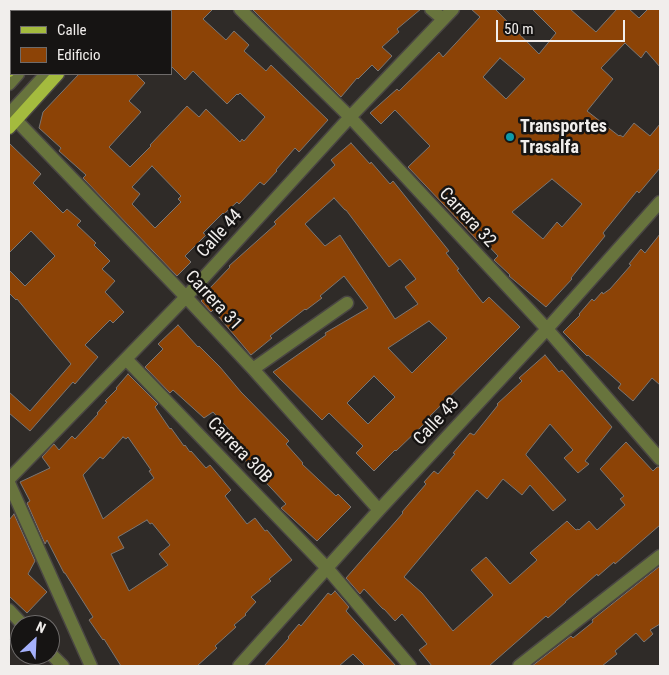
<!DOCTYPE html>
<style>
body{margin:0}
#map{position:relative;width:669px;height:675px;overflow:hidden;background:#2f2b28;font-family:"Roboto Condensed",sans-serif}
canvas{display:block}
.frame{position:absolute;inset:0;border:10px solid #f1eeec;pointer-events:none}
.legend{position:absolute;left:10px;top:10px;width:162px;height:65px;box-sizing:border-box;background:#161413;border:1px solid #6e6b6a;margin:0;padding:6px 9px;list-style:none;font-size:15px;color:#f1eeec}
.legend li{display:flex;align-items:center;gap:10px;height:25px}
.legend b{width:25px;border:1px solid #6e6b6a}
.north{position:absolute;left:10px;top:615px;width:50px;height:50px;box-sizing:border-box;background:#161413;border:1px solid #6e6b6a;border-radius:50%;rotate:25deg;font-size:14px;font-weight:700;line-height:20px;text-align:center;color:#f1eeec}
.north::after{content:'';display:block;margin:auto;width:18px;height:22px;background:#a5b1fc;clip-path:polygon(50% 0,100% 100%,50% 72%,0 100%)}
.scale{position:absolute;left:496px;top:20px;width:129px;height:22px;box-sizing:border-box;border:2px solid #f1eeec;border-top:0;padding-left:6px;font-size:15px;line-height:18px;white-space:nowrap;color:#f1eeec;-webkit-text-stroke:4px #161413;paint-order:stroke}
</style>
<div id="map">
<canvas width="669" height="675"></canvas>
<div class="frame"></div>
<ul class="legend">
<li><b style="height:6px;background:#a4bb3e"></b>Calle</li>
<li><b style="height:14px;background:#8c4306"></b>Edificio</li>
</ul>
<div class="north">N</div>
<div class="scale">50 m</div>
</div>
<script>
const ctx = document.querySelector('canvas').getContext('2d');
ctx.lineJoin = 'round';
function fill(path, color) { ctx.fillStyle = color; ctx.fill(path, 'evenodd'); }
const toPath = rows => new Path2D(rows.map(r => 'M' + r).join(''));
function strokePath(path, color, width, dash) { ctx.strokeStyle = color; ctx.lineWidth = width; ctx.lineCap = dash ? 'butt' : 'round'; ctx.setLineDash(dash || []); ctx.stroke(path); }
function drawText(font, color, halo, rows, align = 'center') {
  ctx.font = font + ' "Roboto Condensed",sans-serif'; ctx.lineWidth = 5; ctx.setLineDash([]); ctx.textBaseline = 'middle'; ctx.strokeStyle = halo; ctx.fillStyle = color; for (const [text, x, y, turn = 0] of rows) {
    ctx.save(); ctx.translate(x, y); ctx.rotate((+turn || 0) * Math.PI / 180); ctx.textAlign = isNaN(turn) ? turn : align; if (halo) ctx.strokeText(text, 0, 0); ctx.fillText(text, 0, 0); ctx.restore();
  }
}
const building = toPath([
 [171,9,213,9,203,19,226,40,234,31,249,45,244,51,266,71,271,65,328,120,299,152,295,148,276,170,277,171,264,185,260,182,239,204,237,202,224,214,223,213,203,233,206,235,185,256,191,262,177,276,83,178,86,175,59,151,61,148,39,128,43,112,79,74,136,74,145,83,129,101,141,112,109,147,130,167,151,146,150,145,187,106,199,117,206,109,240,142,242,139,244,141,265,117,240,93,238,95,237,94,227,104,193,71,185,80,171,66,171,9],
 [152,166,181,196,178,199,181,202,155,228,132,204,140,194,132,187,152,166],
 [252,9,421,9,397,29,399,32,382,47,392,56,378,71,372,65,358,79,357,78,341,97,252,9],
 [471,9,495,9,539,54,556,33,532,9,570,9,596,32,617,9,629,9,639,18,648,9,660,9,660,67,646,51,641,58,625,43,601,68,613,79,587,111,619,136,620,135,623,137,634,123,650,136,660,124,660,168,639,193,637,191,603,233,605,236,571,278,572,279,546,307,509,276,510,275,494,260,498,256,481,238,478,241,408,167,430,146,395,110,381,124,370,113,397,89,399,91,439,52,443,57,480,17,471,9],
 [500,58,525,79,506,99,483,77,500,58],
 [552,179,582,204,562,227,557,222,543,239,512,212,552,179],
 [9,143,41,174,33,183,63,213,67,209,81,221,77,225,96,243,94,245,110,261,102,269,115,281,105,292,124,312,113,323,110,320,85,345,98,357,75,384,73,382,30,431,9,413,9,392,30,411,71,364,17,299,16,300,9,293,9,270,25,286,55,256,31,231,9,253,9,143],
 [351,143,370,164,371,162,390,184,393,181,449,251,446,253,459,269,457,270,483,303,489,297,520,327,479,368,430,416,431,417,423,425,396,451,395,450,374,471,356,453,363,446,329,413,322,420,273,372,326,335,325,333,368,308,344,276,320,296,322,298,306,310,305,309,270,336,272,338,251,355,213,310,211,312,201,301,212,290,210,288,230,267,229,266,276,224,274,222,335,165,331,160,351,143],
 [334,198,345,210,346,210,389,267,400,259,416,279,405,287,418,304,395,319,340,235,325,246,305,224,334,198],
 [429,321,447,338,412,373,388,348,429,321],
 [374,376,395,397,368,424,347,403,374,376],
 [660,234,660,385,652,378,633,401,618,388,621,384,588,355,587,356,563,332,580,315,579,314,592,299,594,301,602,292,603,294,610,289,631,265,629,264,641,249,645,253,660,234],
 [178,325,198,347,199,346,220,367,241,392,289,441,286,444,303,463,302,464,336,496,338,494,351,507,317,541,281,508,286,504,226,440,233,434,213,412,204,418,173,390,170,393,145,367,163,349,158,344,178,325],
 [545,355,559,372,562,370,612,427,585,461,589,464,578,473,564,458,573,450,550,424,526,454,526,455,566,500,553,511,530,485,522,495,503,479,487,499,477,490,404,577,422,593,453,631,493,595,471,570,486,557,510,584,537,560,530,553,567,521,576,530,578,529,579,530,589,521,597,530,625,505,620,499,624,496,600,469,626,442,653,471,657,467,660,467,660,525,615,564,614,562,598,576,597,574,565,602,566,602,548,618,546,616,489,666,432,666,419,650,427,644,402,614,395,621,384,609,383,609,364,589,360,594,346,578,403,513,402,512,426,484,424,482,434,471,438,474,455,454,453,453,470,433,474,435,498,405,497,404,522,381,519,378,545,355],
 [128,374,158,404,155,407,170,429,171,428,184,446,185,445,190,452,191,451,206,468,210,465,231,490,225,496,247,524,255,518,265,531,267,530,292,560,269,579,271,581,251,597,256,602,245,614,246,615,234,625,236,627,215,646,217,648,197,666,121,666,104,639,103,640,89,620,93,617,65,573,64,573,47,540,45,544,27,503,30,501,20,482,50,468,42,457,54,444,59,450,72,436,75,439,98,414,97,413,107,402,105,401,117,389,116,388,128,374],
 [123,437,126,439,128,437,151,470,149,471,154,478,103,519,83,475,100,457,103,459,123,437],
 [147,520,150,524,152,523,170,545,159,554,168,565,129,591,111,554,124,548,118,537,147,520],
 [14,514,35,561,28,574,47,592,27,613,9,596,9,520,14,514],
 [660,566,660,624,650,630,653,634,644,642,636,633,615,651,617,654,602,666,532,666,571,636,573,638,593,622,592,620,660,566],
 [335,591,349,607,346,611,396,666,365,666,353,654,339,666,264,666,289,638,288,637,299,624,301,626,328,593,331,595,335,591]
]);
fill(building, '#8c4306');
strokePath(building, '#7b7673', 1);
const minor = toPath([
 [240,9,350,117,547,329,660,459],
 [431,9,443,19],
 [74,11,76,9],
 [102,11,105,9],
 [9,84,18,74],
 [9,114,46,74],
 [16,120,186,297,253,369,379,510],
 [126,359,327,568,410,666],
 [253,369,347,303],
 [9,479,186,297,350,117,453,9],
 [9,483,91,666],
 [9,610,23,625],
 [50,653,63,666],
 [239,666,379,510,547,329,660,202],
 [519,666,660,556]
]);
const major = toPath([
 [63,11,65,9],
 [115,11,117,9],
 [9,71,11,68],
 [9,128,58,74]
]);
strokePath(minor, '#4a4643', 15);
strokePath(major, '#4a4643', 15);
strokePath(minor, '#68743d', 12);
strokePath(major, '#a4bb3e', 12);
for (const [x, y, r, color] of [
 [510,137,5,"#0f9aa8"]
]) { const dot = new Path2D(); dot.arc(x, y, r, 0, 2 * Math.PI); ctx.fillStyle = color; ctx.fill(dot); strokePath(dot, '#161413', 2); }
drawText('bold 18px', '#f1eeec', '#161413', [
 ["Transportes",520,127],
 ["Trasalfa",520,148]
], 'left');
drawText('18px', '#f1eeec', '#161413', [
 ["Carrera 32",467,218,47],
 ["Calle 44",220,234,-48],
 ["Carrera 31",213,301,47],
 ["Calle 43",437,422,-47],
 ["Carrera 30B",239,451,46]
]);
</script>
